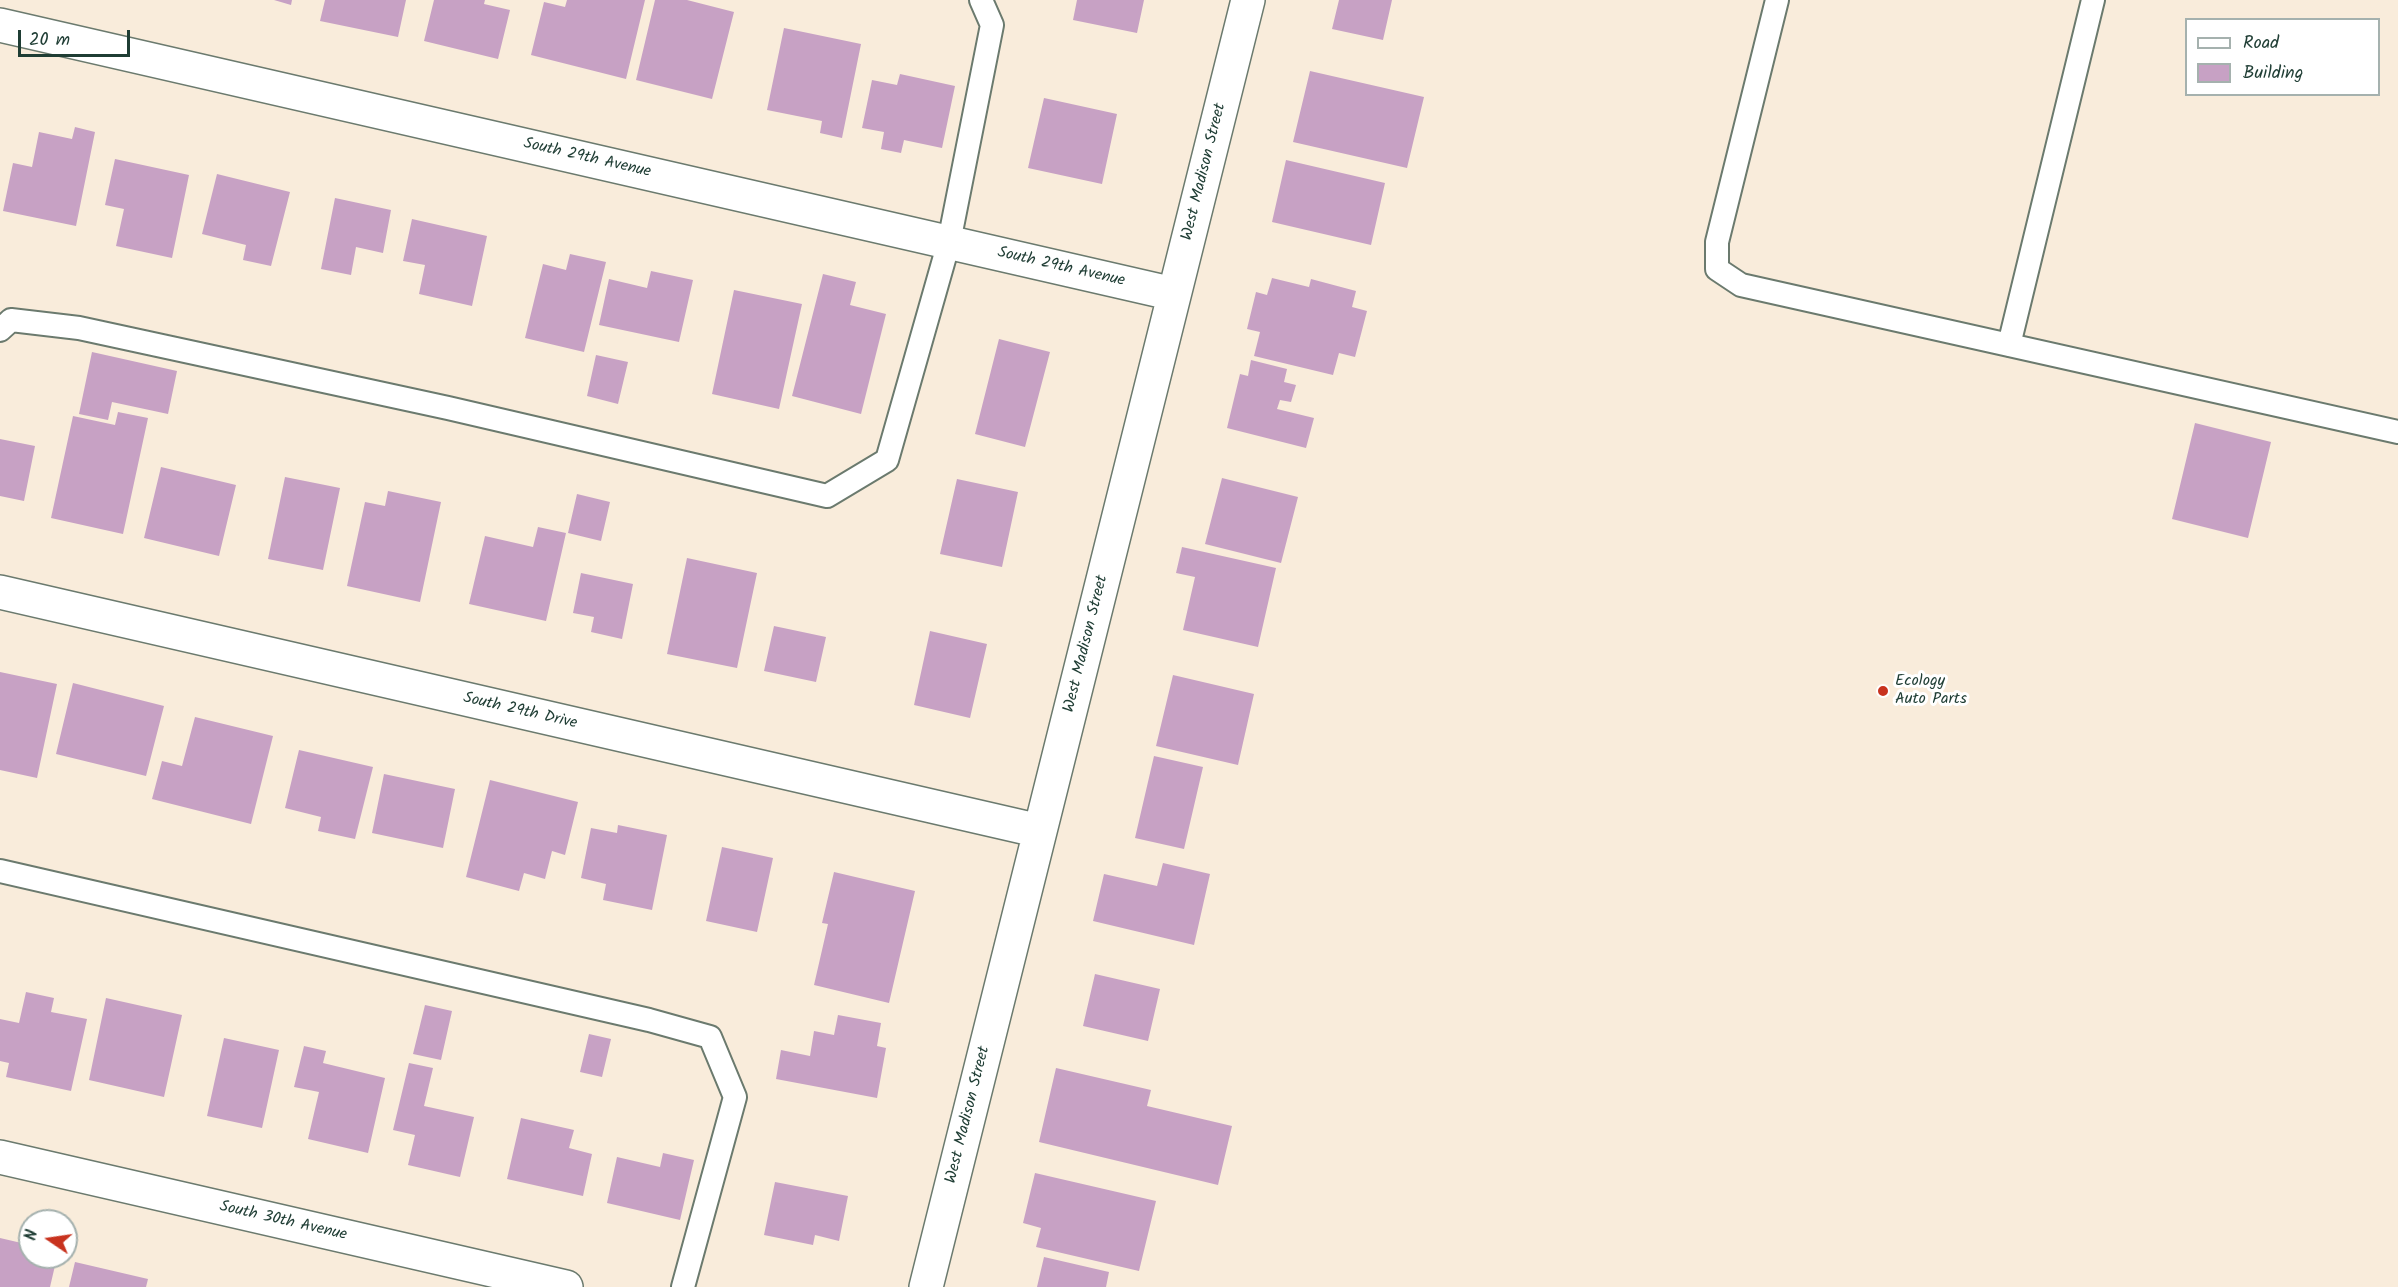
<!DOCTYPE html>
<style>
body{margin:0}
#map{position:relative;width:2398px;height:1287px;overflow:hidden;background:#f9ecdb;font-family:Kalam,sans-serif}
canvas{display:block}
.legend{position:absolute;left:2185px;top:18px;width:195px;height:78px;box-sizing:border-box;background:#fff;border:2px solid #a5b1ae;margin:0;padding:8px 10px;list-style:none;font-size:18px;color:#1f3d34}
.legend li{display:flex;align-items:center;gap:12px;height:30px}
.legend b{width:30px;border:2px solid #a5b1ae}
.north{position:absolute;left:18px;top:1209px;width:60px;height:60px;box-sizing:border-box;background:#fff;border:2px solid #a5b1ae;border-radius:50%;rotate:283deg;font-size:16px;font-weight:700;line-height:24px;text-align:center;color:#1f3d34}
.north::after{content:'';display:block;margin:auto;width:21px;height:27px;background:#c8321e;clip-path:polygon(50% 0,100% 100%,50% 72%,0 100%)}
.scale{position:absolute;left:18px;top:30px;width:112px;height:27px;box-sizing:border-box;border:3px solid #1f3d34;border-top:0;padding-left:8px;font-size:18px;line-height:21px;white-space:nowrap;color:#1f3d34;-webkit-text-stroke:4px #fff;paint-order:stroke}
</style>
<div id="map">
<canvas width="2398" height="1287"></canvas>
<ul class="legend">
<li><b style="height:8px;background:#fff"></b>Road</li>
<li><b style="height:16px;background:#c7a1c4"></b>Building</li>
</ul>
<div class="north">N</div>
<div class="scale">20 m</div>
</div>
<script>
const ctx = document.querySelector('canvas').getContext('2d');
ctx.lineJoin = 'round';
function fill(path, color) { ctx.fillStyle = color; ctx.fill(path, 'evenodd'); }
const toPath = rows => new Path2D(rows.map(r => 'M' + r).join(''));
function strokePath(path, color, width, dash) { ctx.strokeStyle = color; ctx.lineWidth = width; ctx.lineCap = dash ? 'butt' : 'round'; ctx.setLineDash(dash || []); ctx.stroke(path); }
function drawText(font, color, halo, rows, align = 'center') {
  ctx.font = font + ' Kalam,sans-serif'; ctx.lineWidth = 6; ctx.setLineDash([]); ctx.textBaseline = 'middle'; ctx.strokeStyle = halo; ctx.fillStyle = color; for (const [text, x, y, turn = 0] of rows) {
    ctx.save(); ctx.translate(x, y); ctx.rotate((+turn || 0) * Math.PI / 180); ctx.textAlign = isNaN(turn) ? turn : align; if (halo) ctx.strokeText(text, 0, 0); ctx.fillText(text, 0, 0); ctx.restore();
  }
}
fill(toPath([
 [274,0,292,0,291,5],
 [325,0,406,0,398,37,320,21],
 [434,0,485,0,484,4,510,10,498,59,424,41],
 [567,0,645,0,626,79,531,55,544,2,565,7],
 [655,0,687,0,734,12,712,99,636,80],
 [1077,0,1144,0,1137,33,1073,20],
 [1339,0,1392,0,1383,40,1332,29],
 [784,28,861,44,842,138,820,133,822,121,767,110],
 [1310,71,1424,97,1407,168,1293,142],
 [900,74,955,86,942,148,904,140,901,153,881,149,884,132,862,128,872,80,897,85],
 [1044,98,1117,114,1102,184,1028,168],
 [75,127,95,132,76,226,3,211,13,163,32,167,39,132,72,139],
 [115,159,189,175,172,258,116,246,124,209,105,205],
 [1286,160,1385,183,1371,245,1272,222],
 [217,174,290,192,271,266,243,260,246,245,202,234],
 [335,198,391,210,383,253,356,247,351,275,321,269],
 [412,219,487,236,472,306,419,294,425,265,403,261],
 [570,254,606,262,584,352,525,338,543,264,566,270],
 [651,271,693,280,679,342,599,325,609,279,647,288],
 [823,274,856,282,850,305,886,314,861,414,792,396],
 [1272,278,1309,287,1311,279,1356,291,1352,307,1367,311,1355,357,1339,353,1333,375,1254,356,1260,332,1247,329,1256,292,1267,295],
 [734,290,802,304,779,409,712,394],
 [999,339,1050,352,1025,447,975,434],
 [92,352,177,371,168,414,112,402,108,420,79,414],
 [596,355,628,362,618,404,587,396],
 [1251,360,1287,369,1284,382,1296,385,1291,402,1280,400,1277,409,1314,418,1306,448,1227,428,1240,374,1248,376],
 [118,412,148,418,123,534,51,518,73,416,115,425],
 [2195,423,2271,442,2248,538,2172,519],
 [0,439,35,446,24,501,0,496],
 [161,467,236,485,219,556,144,538],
 [285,477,340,488,323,570,268,559],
 [1222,478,1298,497,1281,563,1205,544],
 [957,479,1018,492,1002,567,940,554],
 [388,491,441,502,420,602,347,586,365,502,385,506],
 [577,494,610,502,601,541,568,533],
 [538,527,566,533,546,621,469,604,485,536,533,547],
 [1182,547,1276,568,1258,647,1183,630,1195,577,1176,573],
 [687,558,757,573,737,668,667,654],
 [581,573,633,584,622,639,591,632,594,617,573,613],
 [774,626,826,637,816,682,764,671],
 [930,631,987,644,970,718,914,705],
 [0,672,57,684,37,778,0,770],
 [1173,675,1254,694,1238,765,1156,746],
 [73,683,164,706,146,776,56,754],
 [195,717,273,736,251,824,152,799,162,761,182,766],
 [299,750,373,767,355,839,318,831,321,817,285,808],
 [1154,756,1203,767,1184,849,1135,838],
 [384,774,455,789,443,848,372,833],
 [490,780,578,802,565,855,552,851,545,879,524,873,519,891,466,877],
 [618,825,667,835,652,910,603,900,606,884,581,878,591,828,617,833],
 [722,847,773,858,757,932,706,921],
 [1163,863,1210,874,1194,945,1093,921,1104,874,1157,886],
 [834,872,915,891,889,1003,814,985,828,924,822,923],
 [1095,974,1160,989,1148,1041,1083,1026],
 [26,992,54,998,51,1012,87,1019,71,1091,6,1077,9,1063,0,1061,0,1019,19,1023],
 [106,998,182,1015,164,1097,89,1080],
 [425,1005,452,1011,441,1060,413,1054],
 [838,1015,881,1023,877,1046,886,1048,877,1098,776,1079,781,1050,810,1056,814,1031,834,1035],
 [589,1034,611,1039,602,1077,580,1072],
 [224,1038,279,1050,262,1128,207,1116],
 [304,1046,326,1051,323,1063,385,1078,368,1153,308,1139,319,1092,294,1087],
 [409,1063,433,1068,424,1106,474,1117,460,1177,408,1165,415,1135,393,1130],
 [1056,1068,1151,1090,1147,1106,1232,1126,1218,1185,1039,1142],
 [521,1118,574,1130,569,1148,592,1154,583,1196,507,1179],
 [663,1153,694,1160,680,1220,607,1203,617,1157,660,1167],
 [1035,1173,1156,1201,1139,1271,1036,1247,1041,1228,1023,1223],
 [775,1182,848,1196,839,1241,815,1235,813,1245,764,1235],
 [0,1238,30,1245,30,1257,57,1257,50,1287,0,1287],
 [1044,1257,1109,1272,1106,1287,1037,1287],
 [75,1262,148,1279,146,1287,69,1287]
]), '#c7a1c4');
const service = toPath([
 [1777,0,1717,242,1717,269,1741,285,2398,432],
 [0,330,11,320,79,328,448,408,827,496,887,460,949,242,992,25,981,0],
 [2009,345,2093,0],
 [0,871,649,1020,710,1037,735,1097,683,1287]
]);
const minor = toPath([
 [0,25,1174,294],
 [0,592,1040,831],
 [0,1157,566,1287],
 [926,1287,1248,0]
]);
strokePath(service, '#6b7a6e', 26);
strokePath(minor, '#6b7a6e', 36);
strokePath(service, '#fff', 22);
strokePath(minor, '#fff', 33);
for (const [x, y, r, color] of [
 [1883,691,6,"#c8321e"]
]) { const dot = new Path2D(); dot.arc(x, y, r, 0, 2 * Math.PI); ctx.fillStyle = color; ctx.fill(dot); strokePath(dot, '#fff', 2); }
drawText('16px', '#1f3d34', '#fff', [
 ["South 29th Avenue",587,159,13],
 ["West Madison Street",1205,172,-76],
 ["South 29th Avenue",1061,268,13],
 ["West Madison Street",1087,644,-76],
 ["South 29th Drive",520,712,13],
 ["West Madison Street",969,1115,-76],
 ["South 30th Avenue",283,1222,13]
]);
drawText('16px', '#1f3d34', '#fff', [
 ["Ecology",1895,682],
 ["Auto Parts",1895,700]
], 'left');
</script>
